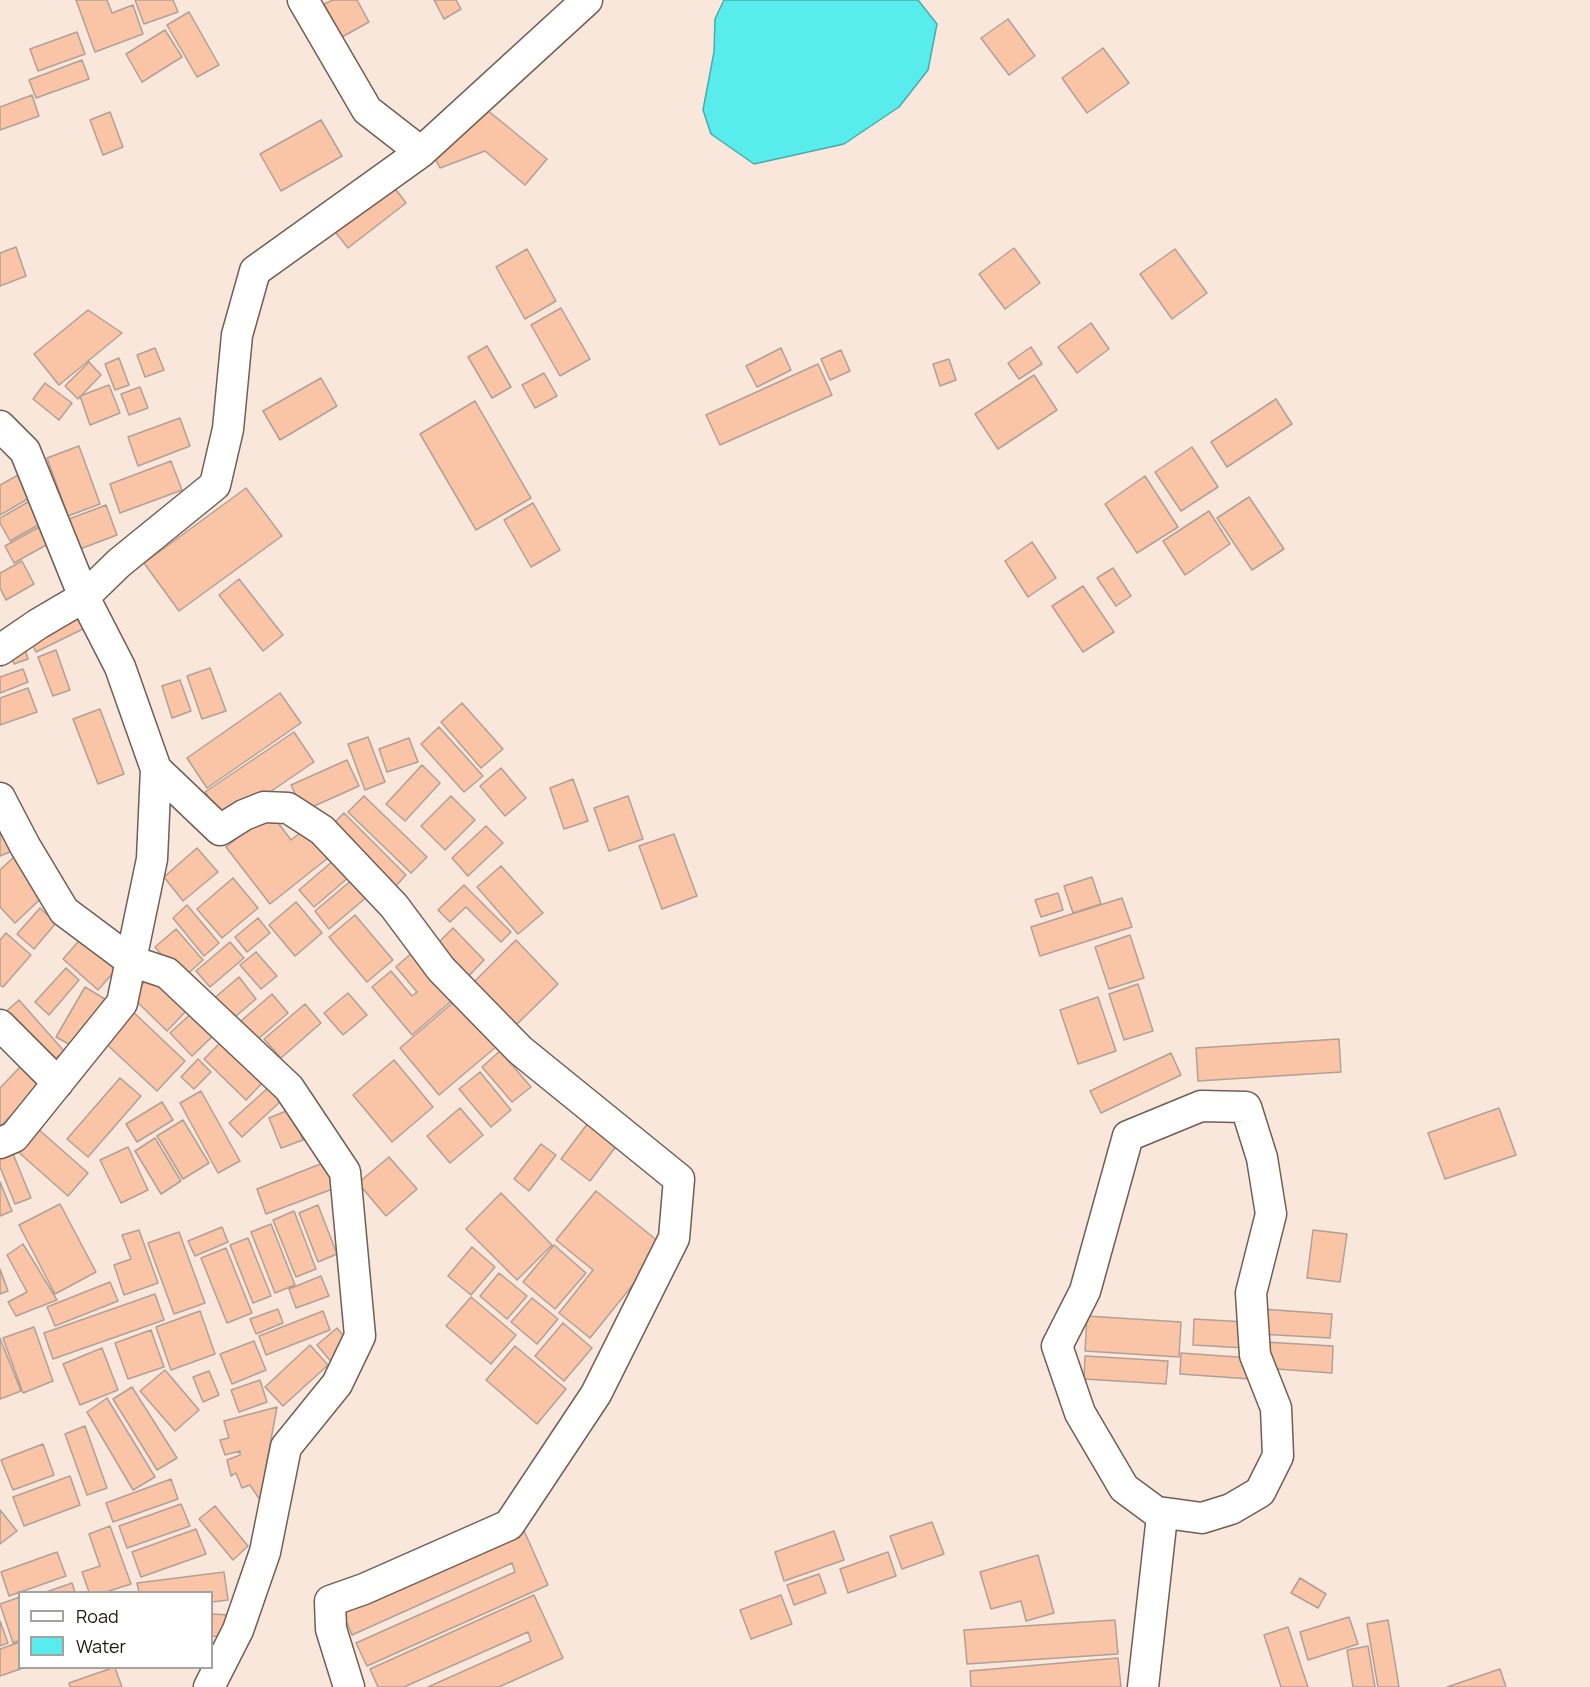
<!DOCTYPE html>
<style>
body{margin:0}
#map{position:relative;width:1590px;height:1687px;overflow:hidden;background:#fae7dc;font-family:Manrope,sans-serif}
canvas{display:block}
.legend{position:absolute;left:18px;top:1591px;width:195px;height:78px;box-sizing:border-box;background:#fff;border:2px solid #a5a2a1;margin:0;padding:8px 10px;list-style:none;font-size:18px;color:#1e1714}
.legend li{display:flex;align-items:center;gap:12px;height:30px}
.legend b{width:30px;border:2px solid #a5a2a1}
</style>
<div id="map">
<canvas width="1590" height="1687"></canvas>
<ul class="legend">
<li><b style="height:8px;background:#fff"></b>Road</li>
<li><b style="height:16px;background:#59ecec"></b>Water</li>
</ul>
</div>
<script>
const ctx = document.querySelector('canvas').getContext('2d');
ctx.lineJoin = 'round';
function fill(path, color) { ctx.fillStyle = color; ctx.fill(path, 'evenodd'); }
const toPath = rows => new Path2D(rows.map(r => 'M' + r).join(''));
function strokePath(path, color, width, dash) { ctx.strokeStyle = color; ctx.lineWidth = width; ctx.lineCap = dash ? 'butt' : 'round'; ctx.setLineDash(dash || []); ctx.stroke(path); }
const water = toPath([
 [724,0,918,0,937,24,928,70,899,107,844,144,754,164,711,134,703,110,714,52,715,19,724,0]
]);
fill(water, '#59ecec');
strokePath(water, '#47acab', 1.5);
const building = toPath([
 [76,0,107,0,112,13,133,5,143,34,95,52,76,0],
 [135,0,173,0,178,12,144,24,135,0],
 [333,0,357,0,369,22,342,37,324,4,333,0],
 [434,0,456,0,461,9,444,19,434,0],
 [189,12,219,65,197,77,167,25,189,12],
 [1008,19,1035,56,1009,75,981,38,1008,19],
 [165,30,182,57,142,82,126,54,165,30],
 [77,32,85,54,38,71,30,49,77,32],
 [1103,48,1129,83,1087,113,1062,78,1103,48],
 [82,60,89,79,36,98,29,80,82,60],
 [32,95,39,116,0,130,0,107,32,95],
 [486,109,547,159,525,185,485,151,440,168,433,154,486,109],
 [110,112,123,147,103,155,90,120,110,112],
 [321,120,342,156,281,191,260,154,321,120],
 [391,183,406,203,348,248,332,228,391,183],
 [16,247,26,276,0,286,0,253,16,247],
 [1014,248,1040,283,1005,309,979,274,1014,248],
 [527,249,556,301,525,319,496,267,527,249],
 [1175,249,1207,293,1172,319,1140,274,1175,249],
 [561,308,590,359,560,376,531,325,561,308],
 [88,310,122,333,59,385,34,354,88,310],
 [1091,323,1109,349,1077,373,1058,347,1091,323],
 [487,346,511,387,492,398,468,357,487,346],
 [1031,347,1042,364,1019,379,1008,363,1031,347],
 [155,348,164,370,145,377,137,355,155,348],
 [781,348,791,370,757,387,746,366,781,348],
 [841,350,850,371,830,380,821,359,841,350],
 [119,358,129,385,115,390,105,364,119,358],
 [949,359,956,380,940,386,933,364,949,359],
 [89,362,101,375,78,399,65,386,89,362],
 [818,364,832,395,720,445,706,415,818,364],
 [544,373,557,396,535,408,522,385,544,373],
 [1034,375,1057,410,998,449,975,414,1034,375],
 [321,378,337,406,280,440,263,411,321,378],
 [45,383,72,403,59,420,33,399,45,383],
 [109,385,120,413,90,425,80,396,109,385],
 [140,387,148,408,129,415,121,394,140,387],
 [1276,399,1292,424,1227,467,1211,442,1276,399],
 [475,401,531,498,476,530,420,434,475,401],
 [180,418,190,446,138,466,128,437,180,418],
 [79,446,100,504,68,516,47,458,79,446],
 [1192,447,1218,487,1181,511,1155,472,1192,447],
 [171,461,182,490,120,513,110,484,171,461],
 [18,475,31,497,0,515,0,485,18,475],
 [1145,476,1178,527,1137,553,1105,504,1145,476],
 [246,488,282,536,179,611,144,563,246,488],
 [1249,497,1284,549,1252,570,1217,518,1249,497],
 [33,499,45,521,10,541,0,523,0,518,33,499],
 [533,503,560,550,531,567,504,520,533,503],
 [106,505,117,535,80,549,69,519,106,505],
 [1209,511,1230,544,1185,575,1163,541,1209,511],
 [46,523,55,540,14,563,5,546,46,523],
 [1032,542,1056,578,1028,597,1005,561,1032,542],
 [22,561,34,584,6,600,0,588,0,573,22,561],
 [1113,568,1131,596,1116,606,1097,578,1113,568],
 [239,579,283,635,263,651,219,595,239,579],
 [1083,586,1114,632,1083,652,1052,606,1083,586],
 [81,609,89,626,36,652,28,635,81,609],
 [23,642,28,659,14,664,8,647,23,642],
 [56,650,70,690,53,696,38,657,56,650],
 [210,668,226,711,202,719,187,676,210,668],
 [23,669,28,682,0,693,0,677,23,669],
 [180,680,191,711,172,718,162,686,180,680],
 [28,688,37,712,0,725,0,698,28,688],
 [280,693,301,723,207,788,187,758,280,693],
 [462,703,503,749,481,768,441,722,462,703],
 [100,709,124,774,98,784,73,719,100,709],
 [439,727,483,776,464,792,421,744,439,727],
 [294,732,314,762,226,822,205,792,294,732],
 [368,737,385,782,365,790,348,744,368,737],
 [409,738,418,762,387,772,379,749,409,738],
 [347,760,359,786,303,811,291,785,347,760],
 [422,765,440,783,405,821,386,804,422,765],
 [501,768,526,798,505,816,480,786,501,768],
 [573,779,588,821,564,829,550,788,573,779],
 [364,796,427,857,411,873,348,812,364,796],
 [451,796,475,820,445,850,421,826,451,796],
 [628,796,643,839,609,851,594,808,628,796],
 [270,812,291,840,305,829,328,858,270,904,226,847,270,812],
 [344,813,406,875,391,891,329,828,344,813],
 [486,826,503,843,468,876,452,858,486,826],
 [0,830,12,851,0,856,0,830],
 [674,834,697,896,662,909,639,846,674,834],
 [197,848,218,872,183,901,164,877,197,848],
 [16,855,49,891,15,923,0,907,0,870,16,855],
 [334,860,349,877,314,907,299,890,334,860],
 [501,866,543,913,518,934,477,887,501,866],
 [1092,877,1101,904,1073,913,1064,886,1092,877],
 [233,878,258,908,222,938,197,909,233,878],
 [353,879,368,896,329,929,315,911,353,879],
 [464,885,511,932,501,942,466,907,450,922,438,910,464,885],
 [1058,893,1063,910,1041,917,1035,900,1058,893],
 [1122,898,1132,927,1040,956,1031,927,1122,898],
 [296,902,322,933,295,956,269,925,296,902],
 [187,905,219,943,204,956,173,918,187,905],
 [40,908,56,923,34,949,17,934,40,908],
 [355,915,393,960,367,982,329,937,355,915],
 [258,918,270,933,247,952,235,937,258,918],
 [453,928,484,960,461,984,430,951,453,928],
 [176,929,203,960,182,979,155,947,176,929],
 [6,933,31,955,3,987,0,985,0,940,6,933],
 [84,935,119,966,98,990,63,959,84,935],
 [1130,935,1144,978,1109,989,1095,947,1130,935],
 [516,940,558,984,515,1026,473,983,516,940],
 [230,942,244,958,210,987,196,971,230,942],
 [416,949,456,997,412,1035,372,987,391,971,412,996,417,992,396,967,416,949],
 [256,952,277,976,261,989,240,965,256,952],
 [66,968,79,980,49,1015,35,1002,66,968],
 [154,972,190,1007,167,1031,131,996,154,972],
 [239,977,256,999,229,1022,212,1000,239,977],
 [1138,984,1153,1031,1124,1040,1109,994,1138,984],
 [85,987,105,999,76,1048,56,1037,85,987],
 [348,993,367,1015,343,1035,324,1013,348,993],
 [272,994,288,1013,257,1040,241,1021,272,994],
 [463,994,503,1041,439,1095,400,1048,463,994],
 [1098,997,1116,1051,1078,1064,1060,1010,1098,997],
 [19,1000,64,1051,45,1068,0,1017,19,1000],
 [305,1004,321,1023,281,1058,264,1039,305,1004],
 [130,1009,185,1061,157,1091,102,1040,130,1009],
 [196,1009,217,1032,192,1056,170,1033,196,1009],
 [1339,1039,1341,1072,1198,1081,1196,1048,1339,1039],
 [223,1040,265,1080,246,1100,204,1059,223,1040],
 [500,1051,531,1087,512,1102,482,1067,500,1051],
 [1171,1053,1181,1075,1101,1113,1090,1091,1171,1053],
 [198,1059,211,1072,194,1089,181,1077,198,1059],
 [394,1060,433,1107,392,1142,353,1095,394,1060],
 [20,1067,40,1085,0,1127,0,1088,20,1067],
 [480,1072,511,1110,491,1127,459,1089,480,1072],
 [120,1078,141,1096,88,1157,67,1139,120,1078],
 [269,1087,281,1101,242,1137,229,1123,269,1087],
 [201,1091,240,1161,218,1173,180,1103,201,1091],
 [162,1102,173,1120,137,1142,126,1124,162,1102],
 [460,1108,483,1135,450,1163,427,1136,460,1108],
 [1499,1108,1516,1155,1445,1179,1428,1133,1499,1108],
 [291,1109,303,1140,281,1148,269,1118,291,1109],
 [594,1115,623,1137,590,1181,561,1159,594,1115],
 [183,1120,209,1163,183,1179,157,1136,183,1120],
 [36,1127,88,1173,68,1196,16,1150,36,1127],
 [155,1138,181,1181,161,1194,135,1151,155,1138],
 [541,1144,556,1155,529,1191,514,1179,541,1144],
 [128,1147,148,1190,121,1203,100,1160,128,1147],
 [11,1149,31,1198,15,1204,0,1167,0,1154,11,1149],
 [389,1157,417,1189,386,1216,358,1183,389,1157],
 [328,1161,338,1187,266,1214,257,1189,328,1161],
 [0,1182,12,1211,0,1216,0,1182],
 [596,1191,664,1246,590,1338,559,1313,593,1270,556,1240,596,1191],
 [501,1193,552,1245,517,1280,466,1229,501,1193],
 [60,1204,96,1272,55,1294,19,1225,60,1204],
 [318,1205,337,1254,318,1262,299,1213,318,1205],
 [294,1211,316,1269,296,1277,273,1220,294,1211],
 [271,1224,295,1285,275,1293,251,1232,271,1224],
 [222,1227,228,1242,195,1256,188,1241,222,1227],
 [139,1230,158,1283,124,1295,114,1265,131,1259,122,1235,139,1230],
 [1313,1230,1347,1234,1340,1282,1307,1278,1313,1230],
 [179,1232,205,1303,174,1314,148,1243,179,1232],
 [248,1238,271,1296,253,1303,230,1245,248,1238],
 [23,1244,57,1300,16,1316,8,1302,27,1292,7,1255,23,1244],
 [554,1245,586,1273,555,1309,523,1282,554,1245],
 [472,1247,495,1267,471,1295,448,1276,472,1247],
 [226,1248,252,1313,227,1323,201,1258,226,1248],
 [0,1269,8,1291,0,1294,0,1269],
 [499,1273,527,1296,507,1319,480,1296,499,1273],
 [321,1276,329,1296,296,1308,289,1289,321,1276],
 [110,1282,118,1301,55,1326,47,1307,110,1282],
 [155,1294,164,1320,53,1359,44,1333,155,1294],
 [471,1297,516,1335,491,1364,446,1326,471,1297],
 [532,1298,558,1319,537,1344,511,1322,532,1298],
 [278,1309,283,1323,256,1334,250,1319,278,1309],
 [1261,1309,1332,1314,1330,1338,1259,1334,1261,1309],
 [200,1311,215,1354,171,1370,156,1327,200,1311],
 [323,1311,330,1330,266,1355,259,1336,323,1311],
 [1087,1316,1181,1322,1179,1357,1085,1351,1087,1316],
 [1194,1319,1246,1322,1245,1348,1193,1345,1194,1319],
 [563,1323,592,1348,564,1381,535,1356,563,1323],
 [34,1327,53,1381,23,1393,3,1338,34,1327],
 [337,1328,353,1347,333,1364,317,1345,337,1328],
 [151,1330,164,1367,128,1379,115,1343,151,1330],
 [0,1338,21,1391,0,1399,0,1338],
 [254,1341,266,1370,232,1384,220,1354,254,1341],
 [1265,1342,1333,1346,1332,1373,1263,1368,1265,1342],
 [310,1345,328,1365,283,1406,265,1387,310,1345],
 [515,1346,566,1389,537,1424,486,1380,515,1346],
 [102,1348,118,1390,80,1405,63,1364,102,1348],
 [1181,1353,1251,1358,1250,1379,1180,1374,1181,1353],
 [1085,1356,1168,1361,1166,1384,1084,1379,1085,1356],
 [165,1370,199,1410,175,1431,140,1391,165,1370],
 [209,1371,219,1395,203,1402,193,1377,209,1371],
 [260,1380,267,1402,239,1412,231,1390,260,1380],
 [132,1387,177,1458,157,1470,113,1399,132,1387],
 [107,1398,155,1477,133,1490,87,1412,107,1398],
 [277,1407,260,1500,250,1485,242,1488,236,1473,231,1476,227,1460,240,1455,240,1451,225,1455,220,1440,229,1438,224,1421,277,1407],
 [85,1426,107,1488,87,1495,65,1434,85,1426],
 [43,1444,54,1475,13,1490,1,1460,43,1444],
 [70,1476,80,1505,24,1526,13,1497,70,1476],
 [171,1479,178,1499,113,1522,106,1503,171,1479],
 [181,1504,190,1526,127,1548,119,1526,181,1504],
 [215,1506,248,1546,233,1560,199,1519,215,1506],
 [0,1510,17,1531,0,1544,0,1510],
 [932,1522,944,1554,902,1569,890,1536,932,1522],
 [110,1526,131,1584,106,1592,89,1592,82,1572,100,1566,89,1534,110,1526],
 [522,1526,548,1585,367,1666,356,1643,515,1572,512,1563,352,1635,340,1606,522,1526],
 [196,1529,206,1554,141,1577,132,1552,196,1529],
 [834,1531,844,1560,784,1581,775,1552,834,1531],
 [57,1552,66,1576,9,1596,1,1572,57,1552],
 [888,1552,896,1576,848,1593,840,1569,888,1552],
 [1038,1555,1054,1613,1026,1621,1021,1601,991,1609,980,1572,1038,1555],
 [224,1572,228,1600,212,1602,212,1592,139,1592,137,1583,224,1572],
 [819,1574,826,1593,794,1605,787,1585,819,1574],
 [1300,1578,1326,1594,1318,1608,1291,1593,1300,1578],
 [72,1583,75,1592,46,1592,72,1583],
 [534,1595,563,1658,499,1687,428,1687,531,1641,528,1632,404,1687,378,1687,370,1669,534,1595],
 [781,1595,792,1624,751,1639,740,1610,781,1595],
 [20,1597,20,1640,13,1643,0,1604,20,1597],
 [212,1614,229,1615,227,1637,212,1636,212,1614],
 [1349,1617,1358,1644,1308,1660,1300,1632,1349,1617],
 [1115,1620,1118,1654,967,1664,964,1630,1115,1620],
 [1388,1620,1399,1687,1378,1687,1367,1624,1388,1620],
 [0,1621,8,1643,0,1646,0,1621],
 [1288,1627,1308,1687,1281,1687,1264,1635,1288,1627],
 [20,1642,20,1668,23,1668,0,1676,0,1649,20,1642],
 [1368,1646,1375,1687,1353,1687,1347,1650,1368,1646],
 [1118,1658,1121,1687,971,1687,970,1671,1118,1658],
 [112,1668,115,1668,122,1687,70,1687,69,1683,112,1668],
 [1500,1669,1506,1687,1447,1687,1500,1669]
]);
fill(building, '#fac4a6');
strokePath(building, '#b2a096', 1.5);
const minor = toPath([
 [303,0,367,110,421,152],
 [0,426,25,451,84,597,120,667,156,769,152,859,122,1003,14,1137,0,1143],
 [0,650,38,624,84,597,119,563,215,485,228,429,237,335,255,271,421,152,587,0],
 [156,769,220,830,244,815,264,807,288,808,322,830,394,906,441,969,520,1050,679,1179,674,1238,596,1394,509,1525,364,1589,330,1601,331,1629,349,1687],
 [0,798,25,846,64,911,131,961,167,973,289,1088,345,1172,360,1336,337,1384,286,1447,265,1552,238,1630,209,1687],
 [0,1025,58,1083],
 [1143,1687,1162,1516,1124,1488,1080,1413,1057,1346,1085,1291,1128,1136,1201,1106,1246,1107,1262,1158,1271,1214,1251,1293,1255,1355,1276,1408,1278,1456,1260,1492,1231,1509,1202,1518,1158,1512]
]);
strokePath(minor, '#6f5f56', 33);
strokePath(minor, '#fff', 30);
</script>
